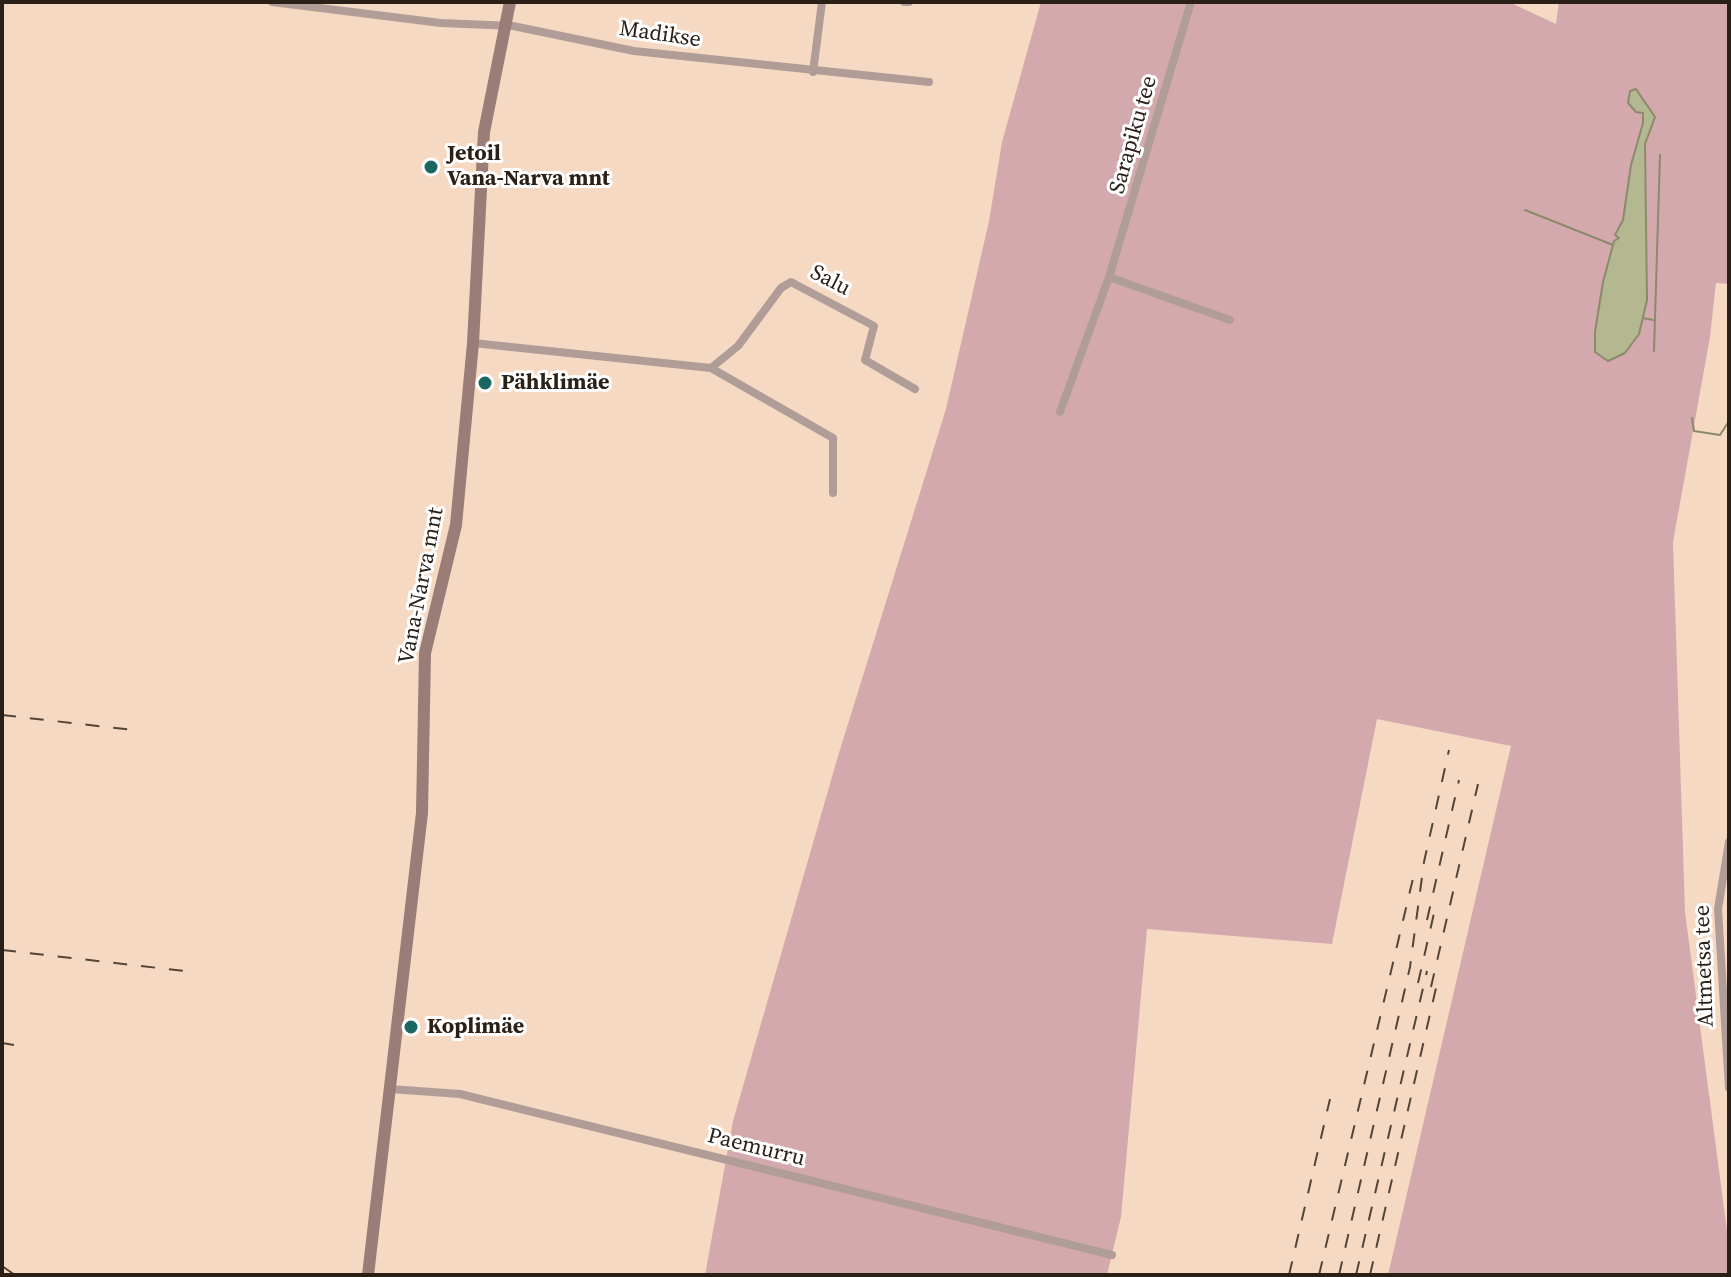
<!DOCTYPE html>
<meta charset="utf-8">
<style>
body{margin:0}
#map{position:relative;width:1731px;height:1277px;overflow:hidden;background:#f6d9c2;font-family:"Source Serif 4",serif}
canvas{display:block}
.frame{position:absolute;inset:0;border:4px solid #2a2017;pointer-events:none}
</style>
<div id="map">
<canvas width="1731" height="1277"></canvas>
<div class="frame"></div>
</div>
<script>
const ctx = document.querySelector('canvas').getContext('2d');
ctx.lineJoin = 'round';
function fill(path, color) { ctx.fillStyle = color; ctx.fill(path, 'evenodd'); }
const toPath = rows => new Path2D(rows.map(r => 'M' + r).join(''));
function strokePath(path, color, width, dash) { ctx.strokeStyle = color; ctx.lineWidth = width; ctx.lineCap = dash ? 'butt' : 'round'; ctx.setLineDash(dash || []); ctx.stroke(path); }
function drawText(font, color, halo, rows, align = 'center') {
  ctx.font = font + ' "Source Serif 4",serif'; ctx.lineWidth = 6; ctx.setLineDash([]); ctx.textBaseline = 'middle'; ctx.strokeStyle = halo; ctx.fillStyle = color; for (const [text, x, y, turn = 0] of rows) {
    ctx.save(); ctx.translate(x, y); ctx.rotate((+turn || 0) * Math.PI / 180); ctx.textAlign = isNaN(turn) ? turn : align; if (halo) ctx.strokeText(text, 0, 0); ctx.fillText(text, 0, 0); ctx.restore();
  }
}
fill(toPath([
 [1041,2,1509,2,1556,24,1559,2,1729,2,1729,284,1716,283,1710,337,1673,542,1685,912,1729,1246,1729,1275,1388,1275,1511,746,1377,719,1332,944,1147,929,1121,1217,1107,1275,705,1275,733,1121,838,756,946,409,989,221,1002,142]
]), '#d4a9ae');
const water = toPath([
 [1636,89,1655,117,1645,144,1647,300,1639,334,1625,353,1608,361,1595,352,1595,332,1603,282,1614,241,1619,238,1615,235,1623,220,1631,165,1643,123,1643,113,1636,112,1628,103,1630,91,1636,89]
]);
fill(water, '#b4b891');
strokePath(water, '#8b8a6c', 2);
strokePath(toPath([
 [1525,210,1613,245],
 [1643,318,1653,320],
 [1654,351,1660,155],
 [1692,418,1694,431,1720,435,1729,421]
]), '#8b8a6c', 2);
strokePath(toPath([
 [272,2,441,23,513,26,634,51,929,82],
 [904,2,909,2],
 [813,72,822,2],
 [1109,277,1230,320],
 [473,343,711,368,833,438,833,493],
 [711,368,738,346,781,288,791,282,874,326,865,360,915,389],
 [1060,412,1109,277,1191,2],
 [1729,842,1718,909,1729,1088],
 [390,1089,460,1094,1112,1255]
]), '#b19d98', 8);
strokePath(toPath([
 [368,1275,422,813,425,653,456,525,473,343,484,132,510,2]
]), '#997d76', 12);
strokePath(toPath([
 [2,715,133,730],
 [1427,920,1459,780],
 [2,950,193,972],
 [1418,983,1435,909],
 [1431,987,1478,784],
 [2,1043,14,1045],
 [2,1266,15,1275],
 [1289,1275,1330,1099],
 [1319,1275,1415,870],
 [1339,1275,1410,967,1424,862,1449,750],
 [1356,1275,1427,971],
 [1370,1275,1439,975]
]), '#534539', 2, [14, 14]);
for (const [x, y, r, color] of [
 [431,167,8,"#1a6762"],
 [485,383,8,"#1a6762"],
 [411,1027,8,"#1a6762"]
]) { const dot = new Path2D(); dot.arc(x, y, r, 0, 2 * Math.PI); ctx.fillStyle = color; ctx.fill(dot); strokePath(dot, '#fff', 3); }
drawText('22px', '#2a2017', '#fff', [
 ["Madikse",660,35,8],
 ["Sarapiku tee",1134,135,-74],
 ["Salu",830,281,27],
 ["Vana-Narva mnt",422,586,-79],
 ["Altmetsa tee",1705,966,-92],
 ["Paemurru",756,1148,14]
]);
drawText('bold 22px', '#2a2017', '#fff', [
 ["Jetoil",447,154],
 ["Vana-Narva mnt",447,179],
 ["Pähklimäe",501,383],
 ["Koplimäe",427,1027]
], 'left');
</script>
